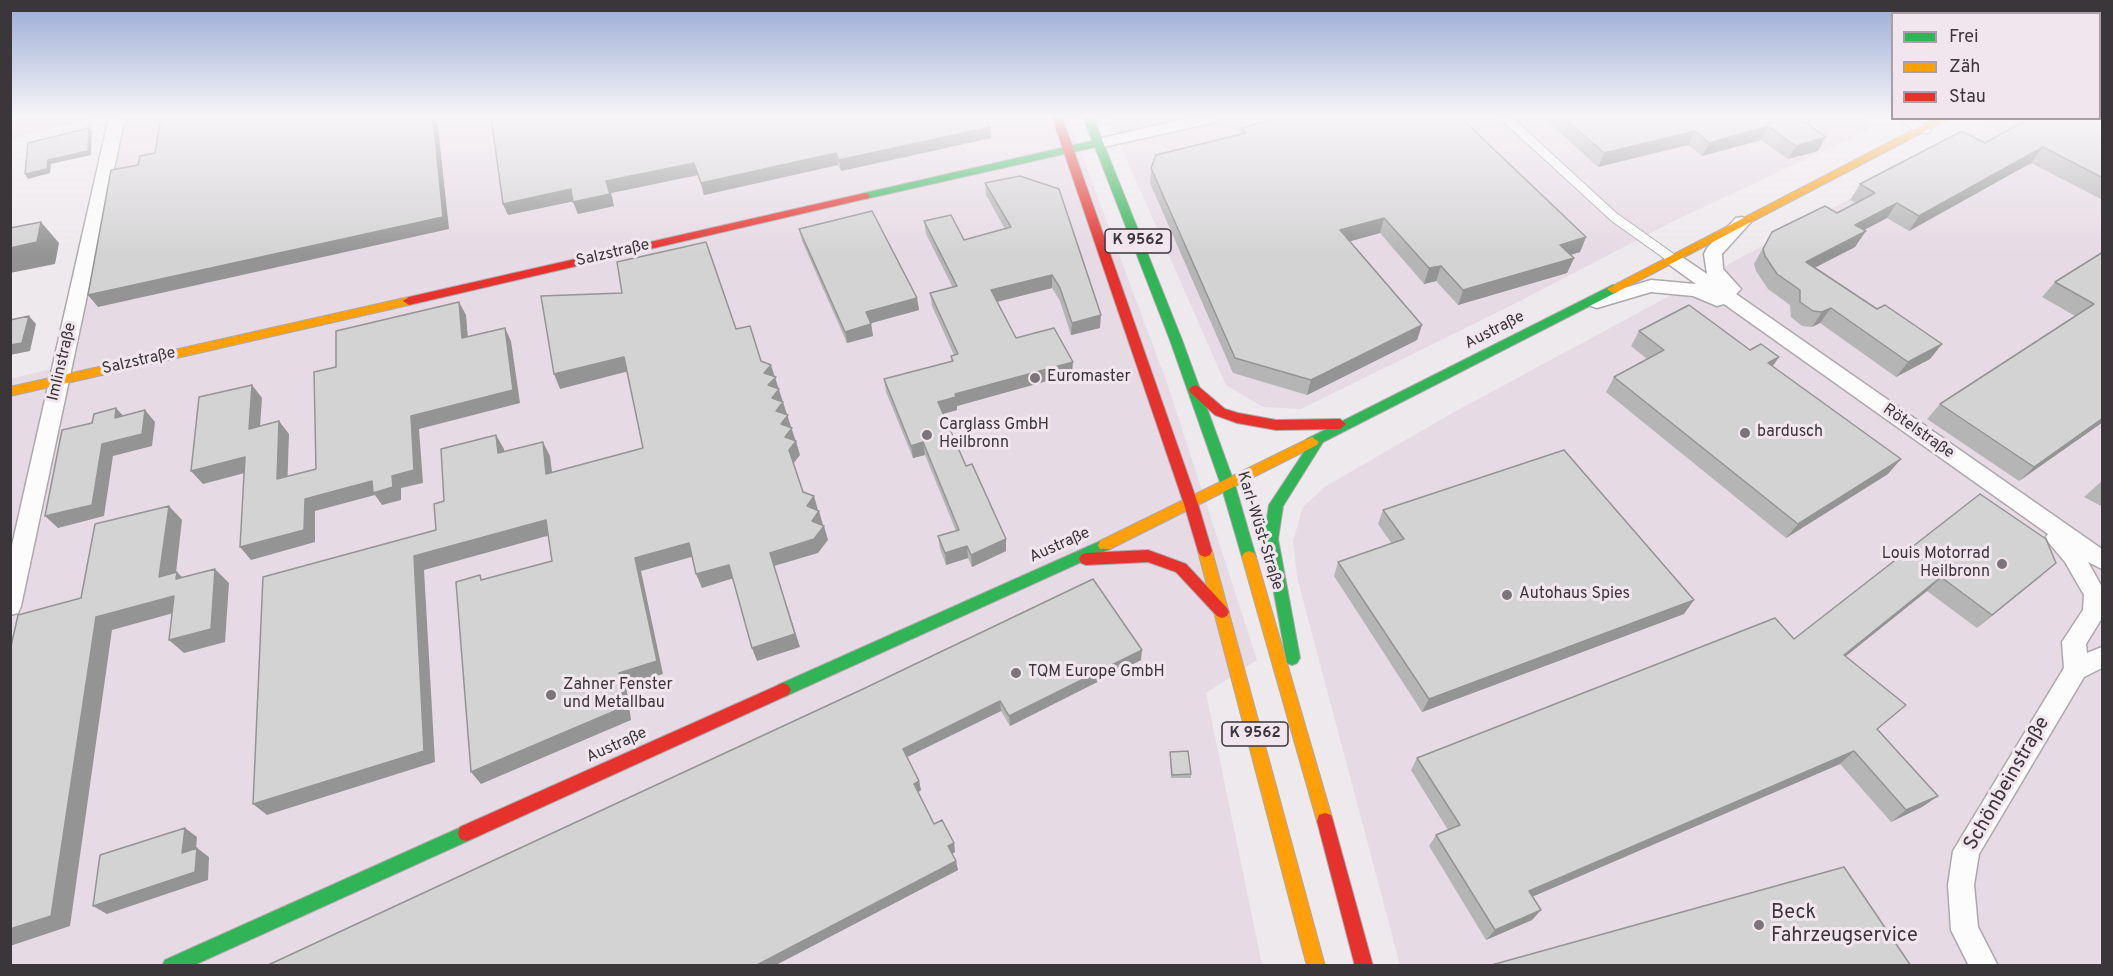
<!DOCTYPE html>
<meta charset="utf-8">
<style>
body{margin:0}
#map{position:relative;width:2113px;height:976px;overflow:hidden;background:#eee9ed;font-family:Overpass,sans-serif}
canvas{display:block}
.frame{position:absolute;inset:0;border:12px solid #3a3639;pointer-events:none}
.legend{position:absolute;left:1891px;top:12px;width:210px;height:108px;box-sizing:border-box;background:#f1e6ee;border:2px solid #a8a0a6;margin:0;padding:8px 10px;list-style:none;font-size:18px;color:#3a3639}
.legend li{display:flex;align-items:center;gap:12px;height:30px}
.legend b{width:30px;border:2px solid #a8a0a6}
</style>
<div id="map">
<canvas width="2113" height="976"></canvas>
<div class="frame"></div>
<ul class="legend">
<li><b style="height:8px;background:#30b455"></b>Frei</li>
<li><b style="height:8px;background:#ff9f0a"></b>Zäh</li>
<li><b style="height:8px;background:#e5322d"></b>Stau</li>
</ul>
</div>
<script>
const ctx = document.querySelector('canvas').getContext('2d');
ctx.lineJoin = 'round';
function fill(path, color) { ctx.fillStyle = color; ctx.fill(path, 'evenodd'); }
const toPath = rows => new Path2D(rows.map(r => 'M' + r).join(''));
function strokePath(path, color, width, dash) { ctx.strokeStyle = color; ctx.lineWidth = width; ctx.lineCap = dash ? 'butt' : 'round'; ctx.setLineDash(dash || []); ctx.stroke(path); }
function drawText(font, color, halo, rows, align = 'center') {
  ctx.font = font + ' Overpass,sans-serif'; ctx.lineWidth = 6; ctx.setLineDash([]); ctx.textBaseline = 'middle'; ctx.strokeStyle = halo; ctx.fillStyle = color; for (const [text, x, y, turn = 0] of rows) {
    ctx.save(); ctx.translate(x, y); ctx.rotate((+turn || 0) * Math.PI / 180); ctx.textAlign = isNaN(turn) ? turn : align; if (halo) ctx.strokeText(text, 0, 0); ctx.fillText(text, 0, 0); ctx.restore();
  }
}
fill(toPath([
 [127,117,1068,117,1168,386,1257,660,1206,693,1262,965,11,965,10,379,72,364],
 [1108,117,1867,117,1870,129,1676,220,1508,307,1301,409,1263,407,1226,385],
 [2102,117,2102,965,1400,965,1297,577,1293,541,1303,507,1326,486,1456,411,1998,119]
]), '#e6dae4');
fill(toPath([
 [11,117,98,117,11,139]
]), '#e7d2e2');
const lane = toPath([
 [1505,117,1614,217,1673,259]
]);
const street = toPath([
 [109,117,125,117,21,606,18,613,10,615,10,554,109,117],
 [1193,117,1223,117,1215,122,1099,148,1091,143,1093,140,1193,117],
 [1898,118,1916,118,1931,130,1929,133,1917,133,1898,118],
 [1742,217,1751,222,1722,254,1723,269,1741,289,1736,294,2102,549,2102,569,2088,562,2102,587,2102,618,2086,644,2087,653,2102,647,2102,668,2084,677,1979,854,1974,885,1978,927,1998,966,1969,966,1951,930,1948,885,1953,851,2064,668,2062,642,2083,610,2084,595,2065,562,2049,543,2046,537,2048,534,1724,304,1717,306,1693,296,1651,292,1597,308,1591,306,1588,302,1591,298,1651,280,1696,284,1667,263,1664,259,1667,255,1679,255,1707,274,1704,254,1707,248,1736,218,1742,217]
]);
const fast = toPath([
 [1083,117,1093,117,1182,340,1235,485,1256,557,1254,561,1244,561,1242,557,1221,485,1170,340,1095,147,865,199,860,196,865,193,1092,141,1083,117],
 [1613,285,1617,286,1619,289,1617,292,1323,442,1283,506,1278,539,1300,658,1297,663,1292,665,1287,663,1264,539,1269,505,1308,446,1305,442,1307,439,1613,285],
 [1105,539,1110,541,1112,545,1110,549,788,695,783,697,778,695,775,690,778,685,1105,539],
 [466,825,472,827,474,833,472,839,192,966,162,966,165,960,466,825]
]);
const slow = toPath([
 [1936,118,1950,118,1617,292,1613,293,1607,289,1936,118],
 [409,297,413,298,415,301,413,304,10,396,10,387,409,297],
 [1312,437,1319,442,1317,445,1110,549,1100,549,1098,545,1100,541,1312,437],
 [1205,545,1210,547,1212,551,1325,966,1307,966,1198,551,1200,547,1205,545],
 [1249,551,1254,553,1256,557,1333,821,1331,827,1325,829,1319,827,1317,821,1242,557,1244,553,1249,551]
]);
const jam = toPath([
 [1052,117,1062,117,1198,504,1212,551,1210,555,1205,557,1200,555,1198,551,1184,504,1052,117],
 [865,193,869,194,869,198,409,305,403,301,409,297,865,193],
 [1195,385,1199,387,1225,409,1238,413,1276,420,1340,419,1346,424,1340,429,1276,430,1237,423,1215,415,1191,393,1189,390,1191,387,1195,385],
 [1148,550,1186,564,1227,608,1229,612,1227,616,1222,618,1217,616,1176,572,1148,562,1086,565,1081,563,1079,559,1081,555,1086,553,1148,550],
 [783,683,788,685,791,690,788,695,472,839,466,841,460,839,458,833,460,827,783,683],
 [1325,813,1331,815,1333,821,1373,966,1355,966,1317,821,1319,815,1325,813]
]);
strokePath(lane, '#ada8ac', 11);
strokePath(street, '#ada8ac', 3);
strokePath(fast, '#ada8ac', 2);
strokePath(slow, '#ada8ac', 2);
strokePath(jam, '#ada8ac', 2);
strokePath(lane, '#fcfcfc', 9);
fill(street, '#fcfcfc');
fill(fast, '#30b455');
fill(slow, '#ff9f0a');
fill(jam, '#e5322d');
fill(toPath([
 [1549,117,1798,117,1818,151,1788,159,1761,140,1702,156,1688,145,1598,167,1547,121],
 [2103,117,2103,200,2031,163,1909,231,1887,218,1864,230,1855,247,1815,267,1877,309,1942,344,1930,359,1896,377,1820,323,1812,327,1802,326,1791,317,1790,305,1768,289,1756,271,1754,264,1772,232,1837,213,1856,203,1850,200,1860,184,1985,143],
 [990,127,991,138,841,171,838,165,704,195,698,175,611,193,614,206,578,214,573,201,508,215,503,204],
 [1241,128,1586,237,1580,252,1570,255,1574,258,1567,273,1458,305,1436,281,1424,284,1380,233,1350,241,1422,325,1417,340,1307,395,1233,373,1150,183,1151,168,1240,135],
 [985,183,1100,328,1071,335,1060,301,1052,288,997,302,1016,338,1072,374,957,406,957,410,943,414,966,466,1006,539,1006,551,972,567,968,558,946,565,940,549,938,536,956,531,925,455,913,458,886,392,884,379,951,361,951,356,954,355,932,306,930,293,953,288,926,234,924,221,964,240,1005,229,986,195],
 [799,229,917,298,919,310,871,323,873,336,847,343,802,241],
 [2103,252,2103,422,2019,481,1927,419,1940,404,2075,316,2042,297,2055,282],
 [1639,331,1750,350,1779,357,1773,366,1888,474,1786,538,1606,392,1614,377,1647,359,1631,346],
 [2103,480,2103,507,2084,497],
 [1980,494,2056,563,1977,628,1927,591,1846,656,1877,729,1938,796,1922,807,1891,822,1840,764,1532,897,1541,910,1532,920,1486,940,1429,846,1436,835,1448,830,1411,770,1417,758,1794,639],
 [1383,510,1684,614,1422,712,1334,576,1338,562,1392,544,1378,524],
 [1141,660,1010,726,1001,711,907,757,919,781,921,790,918,792,934,824,954,843,955,852,952,854,958,870,774,966,266,966,863,689],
 [1170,752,1191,774,1191,778,1171,778]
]), '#b6b5b6');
fill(toPath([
 [433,117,437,117,449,229,98,307,88,295],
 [1768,126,1761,140,1702,156,1709,143],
 [990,127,991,138,841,171,839,160],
 [89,128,92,132,91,155,51,164,50,173,28,179,25,174,48,160],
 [1695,131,1688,145,1598,167,1604,153],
 [1826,137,1818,151,1788,159,1796,146],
 [2043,147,2031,163,1909,231,1919,216],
 [836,153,838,165,704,195,701,183],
 [694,163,698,175,611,193,614,206,578,214,573,202,606,181],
 [571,189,575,201,508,215,503,204],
 [1897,203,1887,218,1845,240,1855,225],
 [1384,218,1380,233,1337,245,1340,230],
 [41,222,59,243,55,264,10,273,10,248],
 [1866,231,1855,247,1797,277,1806,262],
 [1586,237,1580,252,1553,260,1560,245],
 [1574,258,1567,273,1458,305,1463,290],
 [1441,266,1436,281,1424,284,1429,268],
 [1052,275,1052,288,992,303,991,290],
 [917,298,919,310,868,324,866,312],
 [459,302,466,315,469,351,462,338],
 [1831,308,1820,323,1812,327,1822,312],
 [1101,315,1100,328,1071,335,1072,323],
 [29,316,36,324,30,351,10,355,10,345],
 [871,324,873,336,847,343,845,332],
 [1422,325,1417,340,1307,395,1311,380],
 [505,328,511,341,520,403,419,429,423,483,401,488,401,500,382,505,375,495,315,511,315,542,251,560,240,547,305,499,411,416],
 [1942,344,1930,359,1896,377,1908,362],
 [624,357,629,371,560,389,554,374],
 [1779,357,1768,372,1768,363],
 [1073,362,1072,374,957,406,957,410,939,415,938,402,955,394],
 [771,365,796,442,796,441,800,455,793,464,764,373],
 [252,385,262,398,259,441,249,429],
 [116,408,127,420,115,418],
 [145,410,155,422,152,446,113,456,104,516,58,528,45,516,102,444],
 [2103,418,2103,422,2019,481,2034,467],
 [279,421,289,434,287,492,277,479],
 [496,435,504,449,506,467,498,453],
 [543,442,550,456,554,488,546,474],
 [923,442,925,455,913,458,911,446],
 [245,457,256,470,203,484,191,471],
 [1901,459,1888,474,1786,538,1798,524],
 [814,496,818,510,807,506],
 [169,506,182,520,174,590,159,577],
 [819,511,823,525,816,535,812,521],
 [546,520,554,534,424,570,435,762,267,815,253,804,414,556],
 [824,526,828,540,818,553,774,566,800,647,757,661,752,648,770,553],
 [1006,539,1006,551,972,567,971,555],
 [689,543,695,556,641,571,663,674,626,685,631,720,481,784,471,772,619,673,635,558],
 [967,546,968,558,946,565,945,553],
 [2056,563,2040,577,1977,628,1992,615],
 [729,565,734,578,702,588,696,574],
 [215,569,229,583,225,642,184,653,169,640],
 [177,572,191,586,176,579],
 [1941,577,1927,591,1831,668,1844,655],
 [174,596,188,609,112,630,70,926,10,946,10,929,96,617],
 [1694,600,1684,614,1422,712,1429,699],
 [1142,650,1141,660,1010,726,1009,716],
 [1000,701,1001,711,905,758,903,749],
 [1854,751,1840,764,1520,902,1529,891],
 [919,781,921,790,916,794,914,784],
 [1938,796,1922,807,1891,822,1906,810],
 [185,828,197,837,195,861,182,853],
 [954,843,955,852,950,855,948,846],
 [197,848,209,857,208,880,107,914,93,906],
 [956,861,958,870,774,966,755,966],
 [1541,910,1532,920,1486,940,1495,930]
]), '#949494');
const building = toPath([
 [161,117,433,117,443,217,88,295,111,170,138,165,140,156,155,153,161,117],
 [491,117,985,117,990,127,839,160,836,153,701,183,694,163,606,181,610,194,573,202,571,189,503,204,491,117],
 [1285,117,1460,117,1586,237,1560,245,1574,258,1463,290,1441,266,1429,268,1384,218,1340,230,1422,325,1311,380,1235,358,1151,168,1156,155,1246,133,1241,128,1285,117],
 [1563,117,1798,117,1826,137,1796,146,1768,126,1709,143,1695,131,1604,153,1563,117],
 [2100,117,2103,117,2103,178,2043,147,1919,216,1897,203,1855,225,1866,231,1806,262,1877,309,1885,305,1942,344,1908,362,1831,308,1822,312,1813,311,1800,302,1800,290,1777,274,1765,256,1763,249,1772,232,1825,206,1837,213,1875,193,1860,184,1962,131,1985,143,2030,118,2100,118,2100,117],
 [89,128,88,151,48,160,47,169,25,174,28,143,89,128],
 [1020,176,1059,189,1101,315,1072,323,1060,288,1052,275,991,290,1016,338,1054,328,1073,362,955,394,956,397,938,402,966,466,972,464,1006,539,971,555,967,546,945,553,938,536,959,530,923,442,911,446,884,379,953,361,951,356,958,354,930,293,957,286,924,221,951,215,964,240,1011,227,985,183,1020,176],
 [872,211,917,298,866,312,871,324,845,332,799,229,872,211],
 [41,222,37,242,10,248,10,228,41,222],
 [706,242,736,329,750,326,761,361,771,365,764,373,776,377,768,385,779,389,772,398,783,402,776,411,788,415,781,424,792,428,785,437,796,441,789,450,803,492,814,496,807,506,819,511,812,521,824,526,814,539,770,553,795,634,752,648,729,565,696,574,689,543,635,558,657,661,619,673,624,707,471,772,456,582,480,575,481,580,552,561,546,520,414,556,424,751,253,804,263,577,436,530,434,504,444,501,441,449,496,435,498,453,543,442,546,474,643,448,624,357,554,374,541,296,622,293,617,262,706,242],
 [2103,252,2103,418,2034,467,1940,404,2094,304,2055,282,2103,252],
 [459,302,462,338,505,328,513,390,411,416,414,470,392,476,393,487,373,493,372,481,305,499,304,530,240,547,245,457,191,471,199,397,252,385,249,429,279,421,277,479,316,469,314,372,336,367,336,331,459,302],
 [1689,305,1750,350,1761,344,1779,357,1768,363,1901,459,1798,524,1614,377,1664,350,1639,331,1689,305],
 [29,316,22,343,10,345,10,320,29,316],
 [116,408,115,418,145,410,142,434,102,444,92,505,45,516,62,430,92,423,94,414,116,408],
 [1564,450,1694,600,1429,699,1338,562,1404,539,1383,510,1564,450],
 [1980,494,2046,539,2056,563,1992,615,1941,577,1844,655,1906,705,1877,729,1938,796,1906,810,1854,751,1529,891,1541,910,1495,930,1436,835,1460,825,1417,758,1775,618,1794,639,1980,494],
 [169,506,159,577,177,572,176,579,215,569,211,629,169,640,174,596,96,617,51,916,10,929,10,651,18,615,81,598,95,524,169,506],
 [1093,579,1142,650,1009,716,1000,701,903,749,919,781,914,784,934,824,942,820,954,843,948,846,956,861,755,966,266,966,863,689,1093,579],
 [1188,751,1191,774,1172,775,1170,752,1188,751],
 [185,828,182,853,197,848,195,872,93,906,100,855,185,828],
 [1844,867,1911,966,1488,966,1844,867]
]);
fill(building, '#d4d3d4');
strokePath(building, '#949494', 1.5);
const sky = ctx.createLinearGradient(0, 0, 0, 254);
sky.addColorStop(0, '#99abd6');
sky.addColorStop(0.46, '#f7f5f7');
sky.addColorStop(1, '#f7f5f700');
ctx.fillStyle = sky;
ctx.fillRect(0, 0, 2113, 254);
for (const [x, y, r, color] of [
 [1035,378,6,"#797578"],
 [1745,433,6,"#797578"],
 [927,435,6,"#797578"],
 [2002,564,6,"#797578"],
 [1507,595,6,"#797578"],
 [1016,673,6,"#797578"],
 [551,695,6,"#797578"],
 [1759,925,6,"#797578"]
]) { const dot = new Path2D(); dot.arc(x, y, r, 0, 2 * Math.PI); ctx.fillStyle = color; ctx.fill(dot); strokePath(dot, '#f1e6ee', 2); }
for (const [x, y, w] of [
 [1138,241,66],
 [1255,734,66]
]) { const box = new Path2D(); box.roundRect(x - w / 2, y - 12, w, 24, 4.5); ctx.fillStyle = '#f1e6ee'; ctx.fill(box); strokePath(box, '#3a3639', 1.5); }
drawText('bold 15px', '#3a3639', null, [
 ["K 9562",1138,241],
 ["K 9562",1255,734]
]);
drawText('16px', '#3a3639', '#f1e6ee', [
 ["Salzstraße",613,254,-13],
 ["Austraße",1495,331,-27],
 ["Imlinstraße",63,362,-77],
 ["Salzstraße",139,362,-13],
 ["Rötelstraße",1918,432,35],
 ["Karl-Wüst-Straße",1259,531,73],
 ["Austraße",1060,546,-24],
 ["Austraße",617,746,-24]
]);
drawText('16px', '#3a3639', '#f1e6ee', [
 ["Euromaster",1047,378],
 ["Carglass GmbH",939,426],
 ["Heilbronn",939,444],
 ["bardusch",1757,433],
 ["Louis Motorrad",1990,555,"right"],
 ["Heilbronn",1990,573,"right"],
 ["Autohaus Spies",1519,595],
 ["TQM Europe GmbH",1028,673],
 ["Zahner Fenster",563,686],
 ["und Metallbau",563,704]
], 'left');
drawText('20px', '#3a3639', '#f1e6ee', [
 ["Schönbeinstraße",2008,784,-60]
]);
drawText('20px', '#3a3639', '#f1e6ee', [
 ["Beck",1771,914],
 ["Fahrzeugservice",1771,937]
], 'left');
</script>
